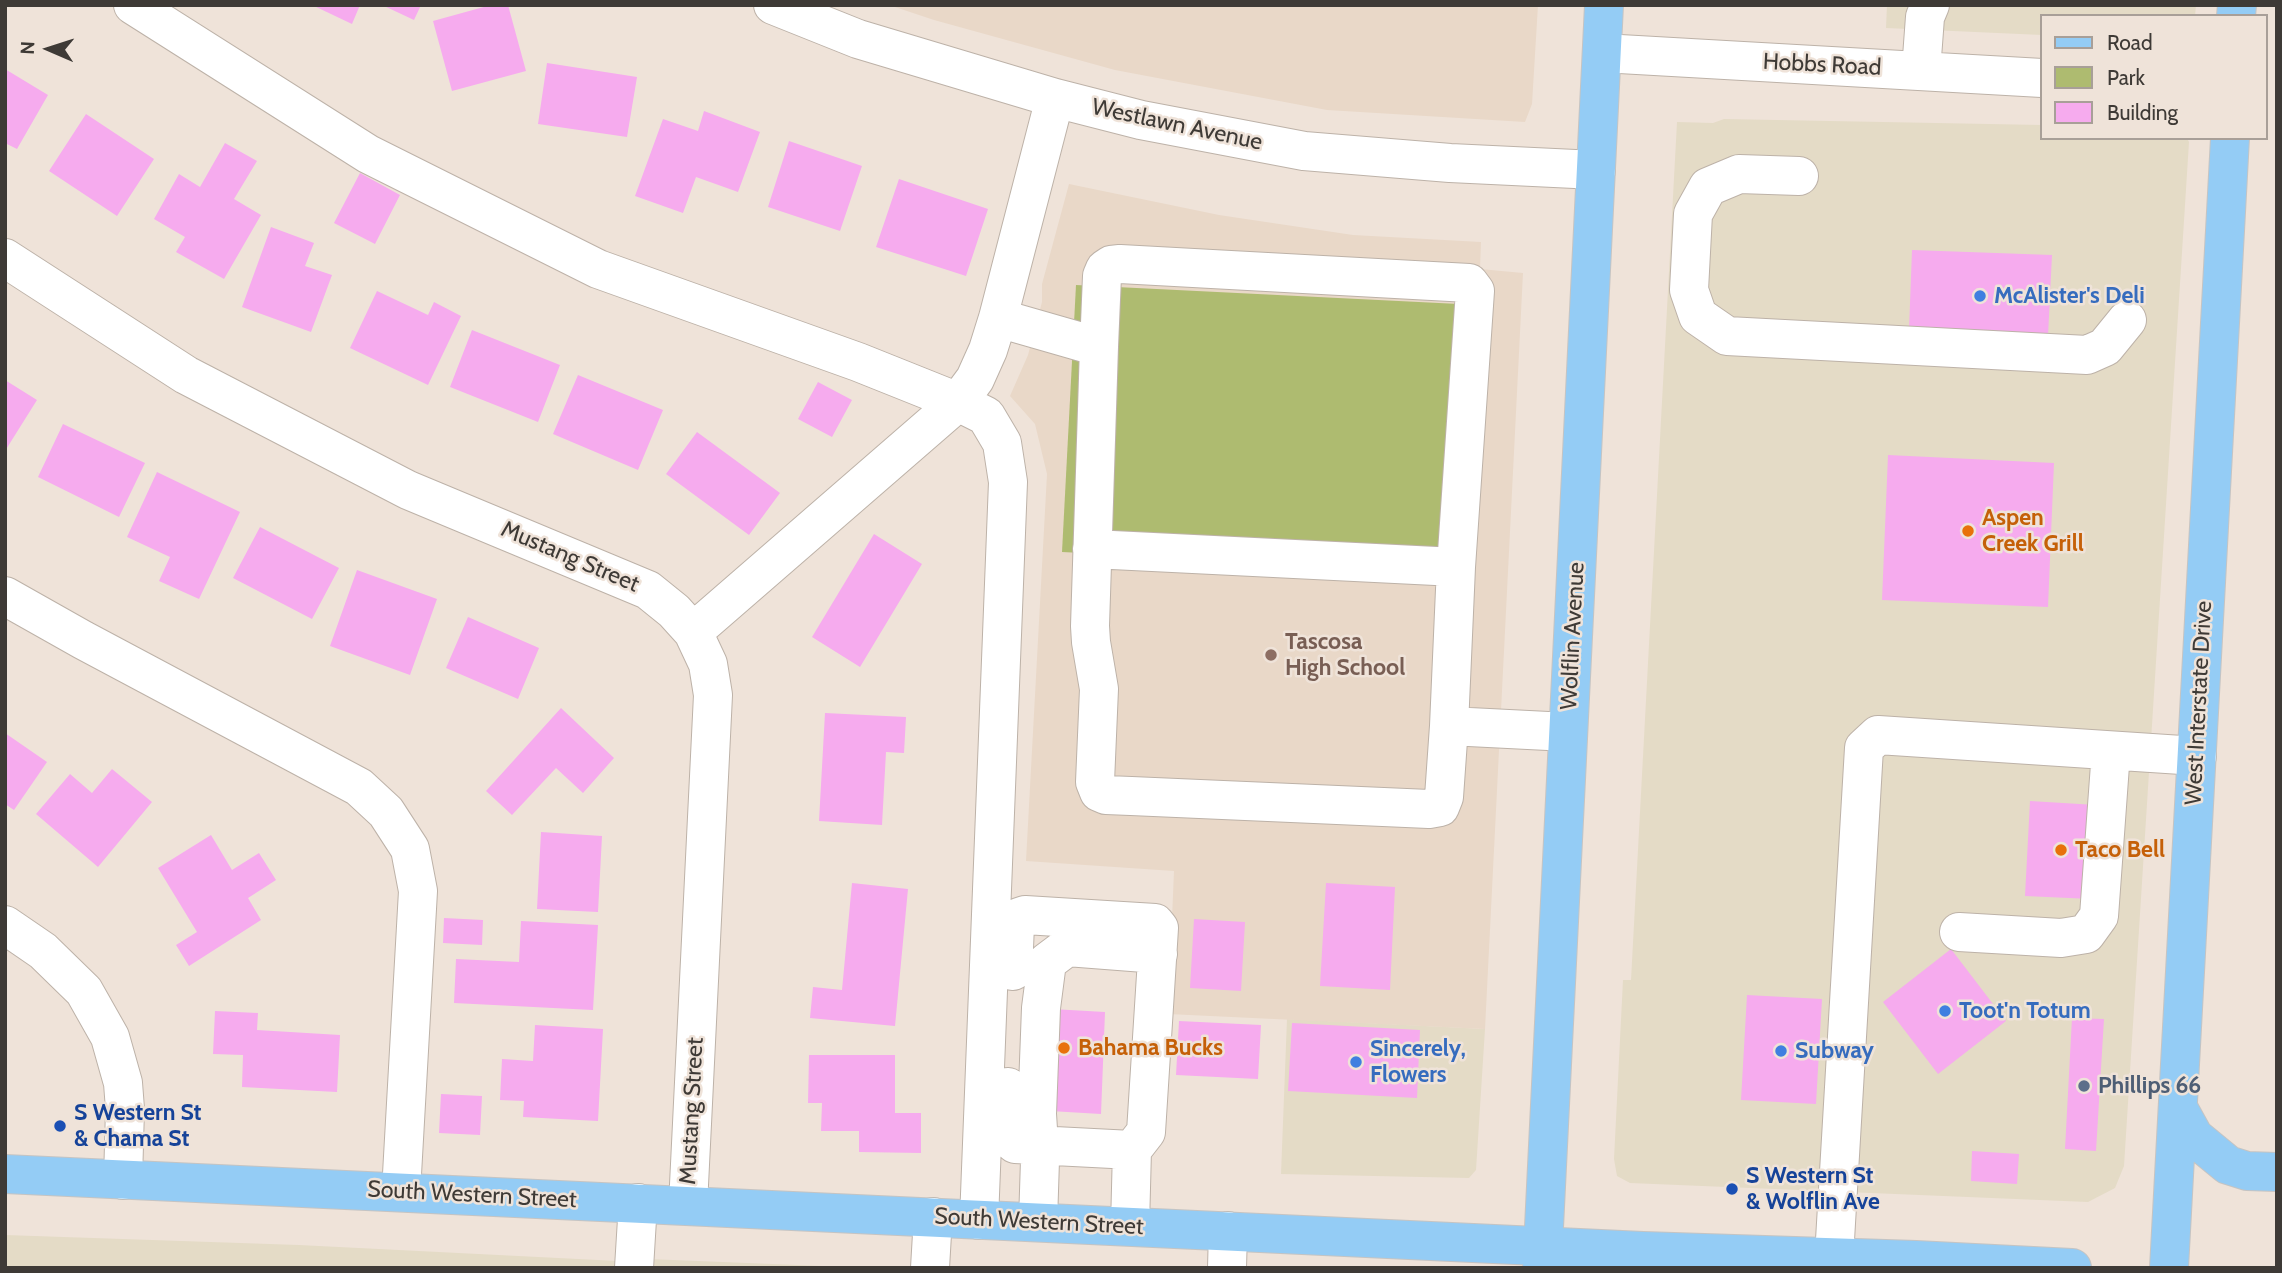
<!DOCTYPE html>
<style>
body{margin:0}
#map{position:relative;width:2282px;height:1273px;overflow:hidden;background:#efe3d9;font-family:Cabin,sans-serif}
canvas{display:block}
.frame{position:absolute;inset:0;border:7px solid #3e3a36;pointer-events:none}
.legend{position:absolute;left:2040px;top:14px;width:228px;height:126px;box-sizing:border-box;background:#efe3d9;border:2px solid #a89f98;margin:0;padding:9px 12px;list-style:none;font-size:21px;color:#3e3a36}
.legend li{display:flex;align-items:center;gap:14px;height:35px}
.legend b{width:35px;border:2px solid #a89f98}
.north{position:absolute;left:14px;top:14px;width:70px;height:70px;-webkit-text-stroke:5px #efe3d9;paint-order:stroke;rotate:273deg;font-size:19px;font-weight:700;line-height:28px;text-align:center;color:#3e3a36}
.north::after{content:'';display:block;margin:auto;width:24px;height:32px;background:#3e3a36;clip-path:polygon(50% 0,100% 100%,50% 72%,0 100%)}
</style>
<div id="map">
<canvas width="2282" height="1273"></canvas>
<div class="frame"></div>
<ul class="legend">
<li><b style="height:9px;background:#94ccf5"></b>Road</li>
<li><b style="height:19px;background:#aebb70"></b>Park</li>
<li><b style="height:19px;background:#f6abee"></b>Building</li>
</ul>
<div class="north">N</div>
</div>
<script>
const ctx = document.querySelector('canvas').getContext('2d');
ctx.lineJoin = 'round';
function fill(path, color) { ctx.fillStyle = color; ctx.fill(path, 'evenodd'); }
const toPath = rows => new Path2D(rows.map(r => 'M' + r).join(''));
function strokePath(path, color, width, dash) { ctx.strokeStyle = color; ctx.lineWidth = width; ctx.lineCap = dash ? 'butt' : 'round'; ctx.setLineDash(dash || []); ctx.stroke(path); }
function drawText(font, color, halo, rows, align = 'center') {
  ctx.font = font + ' Cabin,sans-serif'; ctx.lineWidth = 5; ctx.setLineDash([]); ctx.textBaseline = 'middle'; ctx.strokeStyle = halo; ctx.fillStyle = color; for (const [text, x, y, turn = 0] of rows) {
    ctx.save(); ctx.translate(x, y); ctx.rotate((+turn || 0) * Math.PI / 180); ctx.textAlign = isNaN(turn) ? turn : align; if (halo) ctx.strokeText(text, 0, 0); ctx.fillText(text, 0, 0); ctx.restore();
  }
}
fill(toPath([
 [1887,5,2196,5,2195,16,2042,16,2042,35,1886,28],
 [1724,119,2042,125,2042,138,2187,138,2189,142,2124,1166,2115,1188,2088,1202,1630,1183,1617,1176,1614,1159,1623,980,1631,980,1677,122,1713,123],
 [1287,1019,1485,1029,1476,1170,1469,1178,1281,1174],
 [5,1235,299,1245,618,1261,618,1268,5,1268],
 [648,1259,872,1268,647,1268]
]), '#e4dbc6');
fill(toPath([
 [889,5,1538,5,1532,104,1525,122,1327,110,1115,70,934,20],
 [1069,184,1219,215,1353,235,1481,242,1480,269,1523,273,1485,1029,1168,1014,1174,871,1026,861,1047,474,1035,424,1010,396,1028,355,1042,302,1042,284]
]), '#e9d8c8');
fill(toPath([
 [1076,285,1479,305,1465,572,1062,552]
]), '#aebb70');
fill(toPath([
 [312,5,360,5,352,24],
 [382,5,421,5,414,20],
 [491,5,508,5,526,71,452,91,433,21],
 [547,63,637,77,627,137,538,124],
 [5,69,48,95,17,149,5,143],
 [704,111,760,132,738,192,696,177,683,213,635,196,663,119,698,131],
 [86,114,154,159,117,216,49,171],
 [789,141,862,166,840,231,768,207],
 [225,143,257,161,234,199,261,215,224,279,176,252,185,237,154,219,179,174,200,187],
 [360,173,400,195,375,244,334,223],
 [899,179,988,209,966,276,876,247],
 [271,227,314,243,305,266,332,275,311,332,242,307],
 [1912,250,2052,255,2048,336,1909,330],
 [377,291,428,315,434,302,461,316,428,385,350,348],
 [472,330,560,365,538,422,450,387],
 [578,375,663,410,638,470,553,434],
 [5,380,37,400,5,451],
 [818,382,852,400,832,437,798,419],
 [63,424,145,463,119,517,38,477],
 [697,432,780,493,749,535,666,474],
 [1888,455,2054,463,2048,607,1882,600],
 [157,472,240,512,199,599,159,581,170,557,127,537],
 [260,527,339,568,312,619,233,578],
 [874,534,922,564,860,667,812,637],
 [357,570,437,599,410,675,330,646],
 [468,617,539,648,518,699,446,668],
 [561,708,614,758,583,793,556,768,512,815,486,791],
 [825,713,906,717,904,753,886,752,882,825,819,821],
 [5,733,47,762,14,810,5,804],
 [112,769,152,802,98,867,36,814,70,774,92,793],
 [2030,801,2096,805,2091,899,2025,896],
 [541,832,602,836,598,912,537,909],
 [211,835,232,870,259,853,276,880,248,898,261,920,189,966,176,945,197,932,158,868],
 [852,883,908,889,895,1026,810,1018,813,987,842,990],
 [1326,883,1395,887,1390,990,1320,986],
 [444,918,483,920,482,945,443,943],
 [1194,919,1245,922,1241,991,1190,988],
 [521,921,598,925,593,1010,454,1003,456,959,519,962],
 [1951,949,2006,1021,1938,1074,1883,1002],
 [1747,995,1822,999,1816,1104,1741,1100],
 [1052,1009,1105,1012,1101,1114,1050,1111],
 [215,1011,258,1013,257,1030,340,1035,337,1092,242,1087,243,1055,213,1054],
 [2072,1018,2104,1019,2096,1151,2065,1149],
 [1179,1021,1261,1025,1258,1079,1176,1075],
 [1292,1023,1420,1030,1417,1098,1288,1091],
 [535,1025,603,1029,598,1121,523,1117,524,1101,500,1100,502,1059,533,1061],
 [809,1055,895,1055,895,1113,921,1113,921,1153,859,1152,859,1131,821,1131,822,1103,808,1103],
 [441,1094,482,1096,480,1135,439,1133],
 [1972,1151,2019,1154,2017,1184,1971,1181]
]), '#f6abee');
const minor = toPath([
 [133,5,368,154,598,269,858,362,958,402,986,416,1002,443,1008,482,979,1220],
 [773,5,858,39,1055,98,1141,120,1304,151,1450,163,1596,170],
 [1602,53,2042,78],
 [1921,71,1925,17,1930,5],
 [1799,176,1739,174,1708,187,1693,214,1689,290,1698,316,1727,336,2087,355,2105,347,2127,320],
 [5,258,186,375,408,490,648,590,674,611,693,632,708,664,713,695,688,1205],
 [1120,264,1469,283,1475,291,1456,567,1449,726,1444,797,1440,807,1429,809,1131,796,1106,795,1099,792,1095,782,1099,689,1091,642,1090,626,1099,347,1102,276,1105,269,1111,265,1120,264],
 [998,318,1099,347],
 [1092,549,1456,567],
 [5,596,83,640,359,787,386,812,410,849,418,891,401,1192],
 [693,632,958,402,975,379,988,350,998,318,1055,98],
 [1449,726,1568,732],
 [5,925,43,951,84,991,110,1037,123,1083,125,1109,123,1180],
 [1959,932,2061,938,2086,934,2099,916,2111,751],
 [1013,971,1015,925,1019,917,1025,915,1155,923,1159,928,1146,1132,1132,1150,1130,1226],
 [1008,1087,1007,1131,1009,1139,1015,1144,1132,1150],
 [1038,1222,1040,1160,1037,1114,1041,1008,1047,962,1067,947,1158,954],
 [1834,1257,1864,748,1878,735,2197,756],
 [634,1268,638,1203],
 [930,1268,933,1217],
 [1227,1268,1228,1231]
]);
const major = toPath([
 [2236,16,2237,5],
 [2178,1108,2194,1137,2228,1165,2247,1171,2277,1172],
 [5,1174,1643,1251,1916,1260,2072,1268],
 [1542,1268,1604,5],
 [2169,1268,2230,138]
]);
strokePath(minor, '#bdb2a8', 40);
strokePath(major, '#c5c4c3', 40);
strokePath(minor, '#fff', 38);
strokePath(major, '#94ccf5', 38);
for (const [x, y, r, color] of [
 [1980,296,7,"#3f7fe0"],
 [1968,531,7,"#e8710a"],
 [1271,655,7,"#8d6e63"],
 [2061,850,7,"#e8710a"],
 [1945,1011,7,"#3f7fe0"],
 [1064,1048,7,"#e8710a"],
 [1781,1051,7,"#3f7fe0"],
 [1356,1062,7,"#3f7fe0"],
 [2084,1086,7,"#5c6f8a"],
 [60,1126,7,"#1a4fb4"],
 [1732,1189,7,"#1a4fb4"]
]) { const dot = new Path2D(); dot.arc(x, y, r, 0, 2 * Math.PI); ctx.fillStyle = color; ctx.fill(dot); strokePath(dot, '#efe3d9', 2.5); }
drawText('23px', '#3e3a36', '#efe3d9', [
 ["Hobbs Road",1822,65,3],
 ["Westlawn Avenue",1177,125,12],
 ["Mustang Street",570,557,23],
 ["Wolflin Avenue",1573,636,-87],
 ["West Interstate Drive",2199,703,-87],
 ["Mustang Street",692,1111,-87],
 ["South Western Street",472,1195,3],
 ["South Western Street",1039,1222,3]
]);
drawText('bold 23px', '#366cbe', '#efe3d9', [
 ["McAlister's Deli",1994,296],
 ["Toot'n Totum",1959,1011],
 ["Sincerely,",1370,1049],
 ["Flowers",1370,1075],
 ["Subway",1795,1051]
], 'left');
drawText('bold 23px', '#c56008', '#efe3d9', [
 ["Aspen",1982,518],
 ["Creek Grill",1982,544],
 ["Taco Bell",2075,850],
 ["Bahama Bucks",1078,1048]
], 'left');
drawText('bold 23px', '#785e54', '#efe3d9', [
 ["Tascosa",1285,642],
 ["High School",1285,668]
], 'left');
drawText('bold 23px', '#4e5e75', '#efe3d9', [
 ["Phillips 66",2098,1086]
], 'left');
drawText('bold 23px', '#164399', '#efe3d9', [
 ["S Western St",74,1113],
 ["& Chama St",74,1139],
 ["S Western St",1746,1176],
 ["& Wolflin Ave",1746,1202]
], 'left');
</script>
